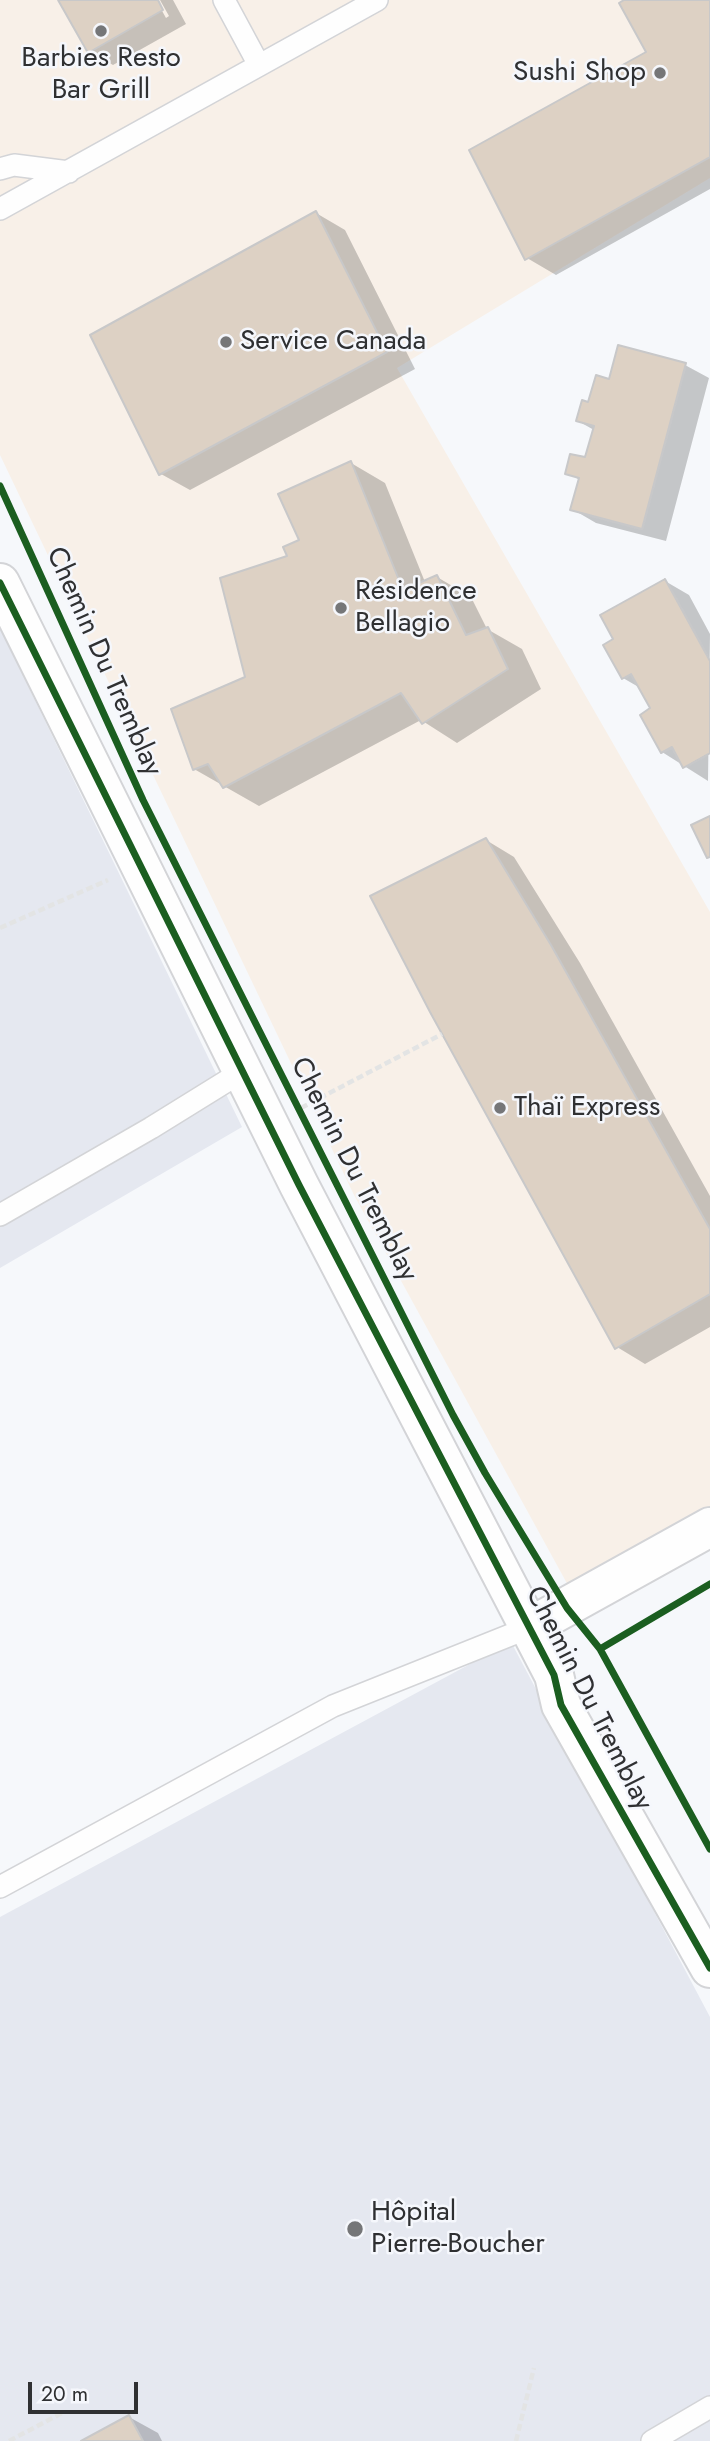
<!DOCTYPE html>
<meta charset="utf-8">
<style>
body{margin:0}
#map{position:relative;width:710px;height:2441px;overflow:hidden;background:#f6f8fb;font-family:Jost,sans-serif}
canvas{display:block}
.scale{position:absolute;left:28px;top:2382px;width:110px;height:32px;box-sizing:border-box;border:4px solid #2f3032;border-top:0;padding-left:9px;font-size:21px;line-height:24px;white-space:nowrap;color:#2f3032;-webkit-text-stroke:5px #f5f7fc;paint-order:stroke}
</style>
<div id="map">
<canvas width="710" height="2441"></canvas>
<div class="scale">20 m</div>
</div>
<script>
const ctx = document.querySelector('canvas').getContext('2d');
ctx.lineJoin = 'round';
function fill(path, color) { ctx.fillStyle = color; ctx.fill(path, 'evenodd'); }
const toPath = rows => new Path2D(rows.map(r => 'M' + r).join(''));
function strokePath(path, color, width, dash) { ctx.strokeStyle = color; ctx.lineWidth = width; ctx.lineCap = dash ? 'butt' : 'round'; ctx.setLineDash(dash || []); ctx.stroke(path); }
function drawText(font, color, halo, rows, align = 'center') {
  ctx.font = font + ' Jost,sans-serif'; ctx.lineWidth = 5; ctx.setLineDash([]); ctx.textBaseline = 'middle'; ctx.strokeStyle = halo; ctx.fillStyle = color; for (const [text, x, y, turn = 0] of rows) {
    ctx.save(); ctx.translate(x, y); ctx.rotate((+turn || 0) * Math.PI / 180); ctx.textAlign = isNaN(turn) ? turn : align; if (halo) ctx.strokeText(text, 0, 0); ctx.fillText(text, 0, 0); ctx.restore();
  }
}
fill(toPath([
 [0,0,710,0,710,178,397,368,710,912,710,1517,575,1598,354,1195,0,455]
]), '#f8f0e8');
fill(toPath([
 [0,628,242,1127,0,1268],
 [511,1642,710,2017,710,2441,0,2441,0,1917]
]), '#e5e8f0');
fill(toPath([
 [60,0,156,0,166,18,169,16,160,0,173,0,186,24,113,65,89,51],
 [628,0,710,0,710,189,556,275,527,258,648,53],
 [316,213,345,230,415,369,190,490,161,474],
 [685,365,709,378,666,541,596,523,572,509,580,480,567,473,587,460,594,430,578,421,590,404,610,381],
 [351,463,385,483,425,582,437,577,471,597,487,629,522,649,541,689,457,743,421,720,259,806,194,769,247,678,289,557],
 [665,581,689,595,710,634,708,781,662,752,653,709,642,689,623,678,616,639],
 [486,840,514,857,580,963,710,1196,710,1327,645,1364,617,1347],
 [129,2417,158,2433,162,2441,85,2441]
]), '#0003');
const building = toPath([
 [58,0,158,0,163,10,88,53,58,0],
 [624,0,710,0,710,157,525,260,469,150,646,52,619,3,624,0],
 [316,211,387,352,159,475,90,335,316,211],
 [618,345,686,363,642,529,570,510,579,478,565,474,570,454,585,457,594,426,576,421,582,400,588,402,596,375,609,379,618,345],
 [351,461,403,590,437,575,466,635,488,627,508,669,422,724,401,693,223,788,208,764,193,770,171,709,245,677,220,578,287,556,283,547,299,540,278,494,351,461],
 [665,579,710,661,710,753,683,768,672,747,661,753,640,715,650,708,631,674,622,679,603,645,613,639,600,615,665,579],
 [710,816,710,857,707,858,691,825,710,816],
 [486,838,551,945,710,1229,710,1294,615,1349,430,1012,370,896,486,838],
 [129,2415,143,2441,81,2441,129,2415]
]);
fill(building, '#ddd1c4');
strokePath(building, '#c8c8c9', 2);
const lane = toPath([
 [224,0,259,65],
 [0,169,14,165,69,172],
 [0,209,377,0],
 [0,1215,151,1128,243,1071],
 [0,1887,333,1706,528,1628],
 [652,2441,710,2407]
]);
const secondary = toPath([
 [0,583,299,1185,554,1675,561,1705,710,1968],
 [528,1628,710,1527]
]);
strokePath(lane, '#d3d4d7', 24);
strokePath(secondary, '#d3d4d7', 42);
strokePath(toPath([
 [0,928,108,880],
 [301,1108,442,1034],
 [9,2441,62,2413],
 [516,2441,534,2368]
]), '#e3e4e4', 4.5, [7, 3.5]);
strokePath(lane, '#fefefe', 21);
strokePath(secondary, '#fefefe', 38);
strokePath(toPath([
 [0,486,143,800,453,1415,485,1473,567,1608,600,1649,710,1849],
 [0,583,299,1185,554,1675,561,1705,710,1968],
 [600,1649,710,1584]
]), '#1b5e20', 7);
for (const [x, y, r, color] of [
 [101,31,7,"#757678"],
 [660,73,7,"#757678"],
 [226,342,7,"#757678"],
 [341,608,7,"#757678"],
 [500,1108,7,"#757678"],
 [355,2229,9,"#757678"]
]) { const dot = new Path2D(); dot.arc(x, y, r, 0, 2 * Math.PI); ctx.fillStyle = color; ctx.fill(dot); strokePath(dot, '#f5f7fc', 2.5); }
drawText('28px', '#2f3032', '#f5f7fc', [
 ["Barbies Resto",101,59,"center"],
 ["Bar Grill",101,91,"center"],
 ["Sushi Shop",646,73,"right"],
 ["Service Canada",240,342],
 ["Résidence",355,592],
 ["Bellagio",355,624],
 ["Thaï Express",514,1108],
 ["Hôpital",371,2213],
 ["Pierre-Boucher",371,2245]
], 'left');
drawText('28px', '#2f3032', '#f5f7fc', [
 ["Chemin Du Tremblay",103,662,66],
 ["Chemin Du Tremblay",353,1170,63],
 ["Chemin Du Tremblay",588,1699,63]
]);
</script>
